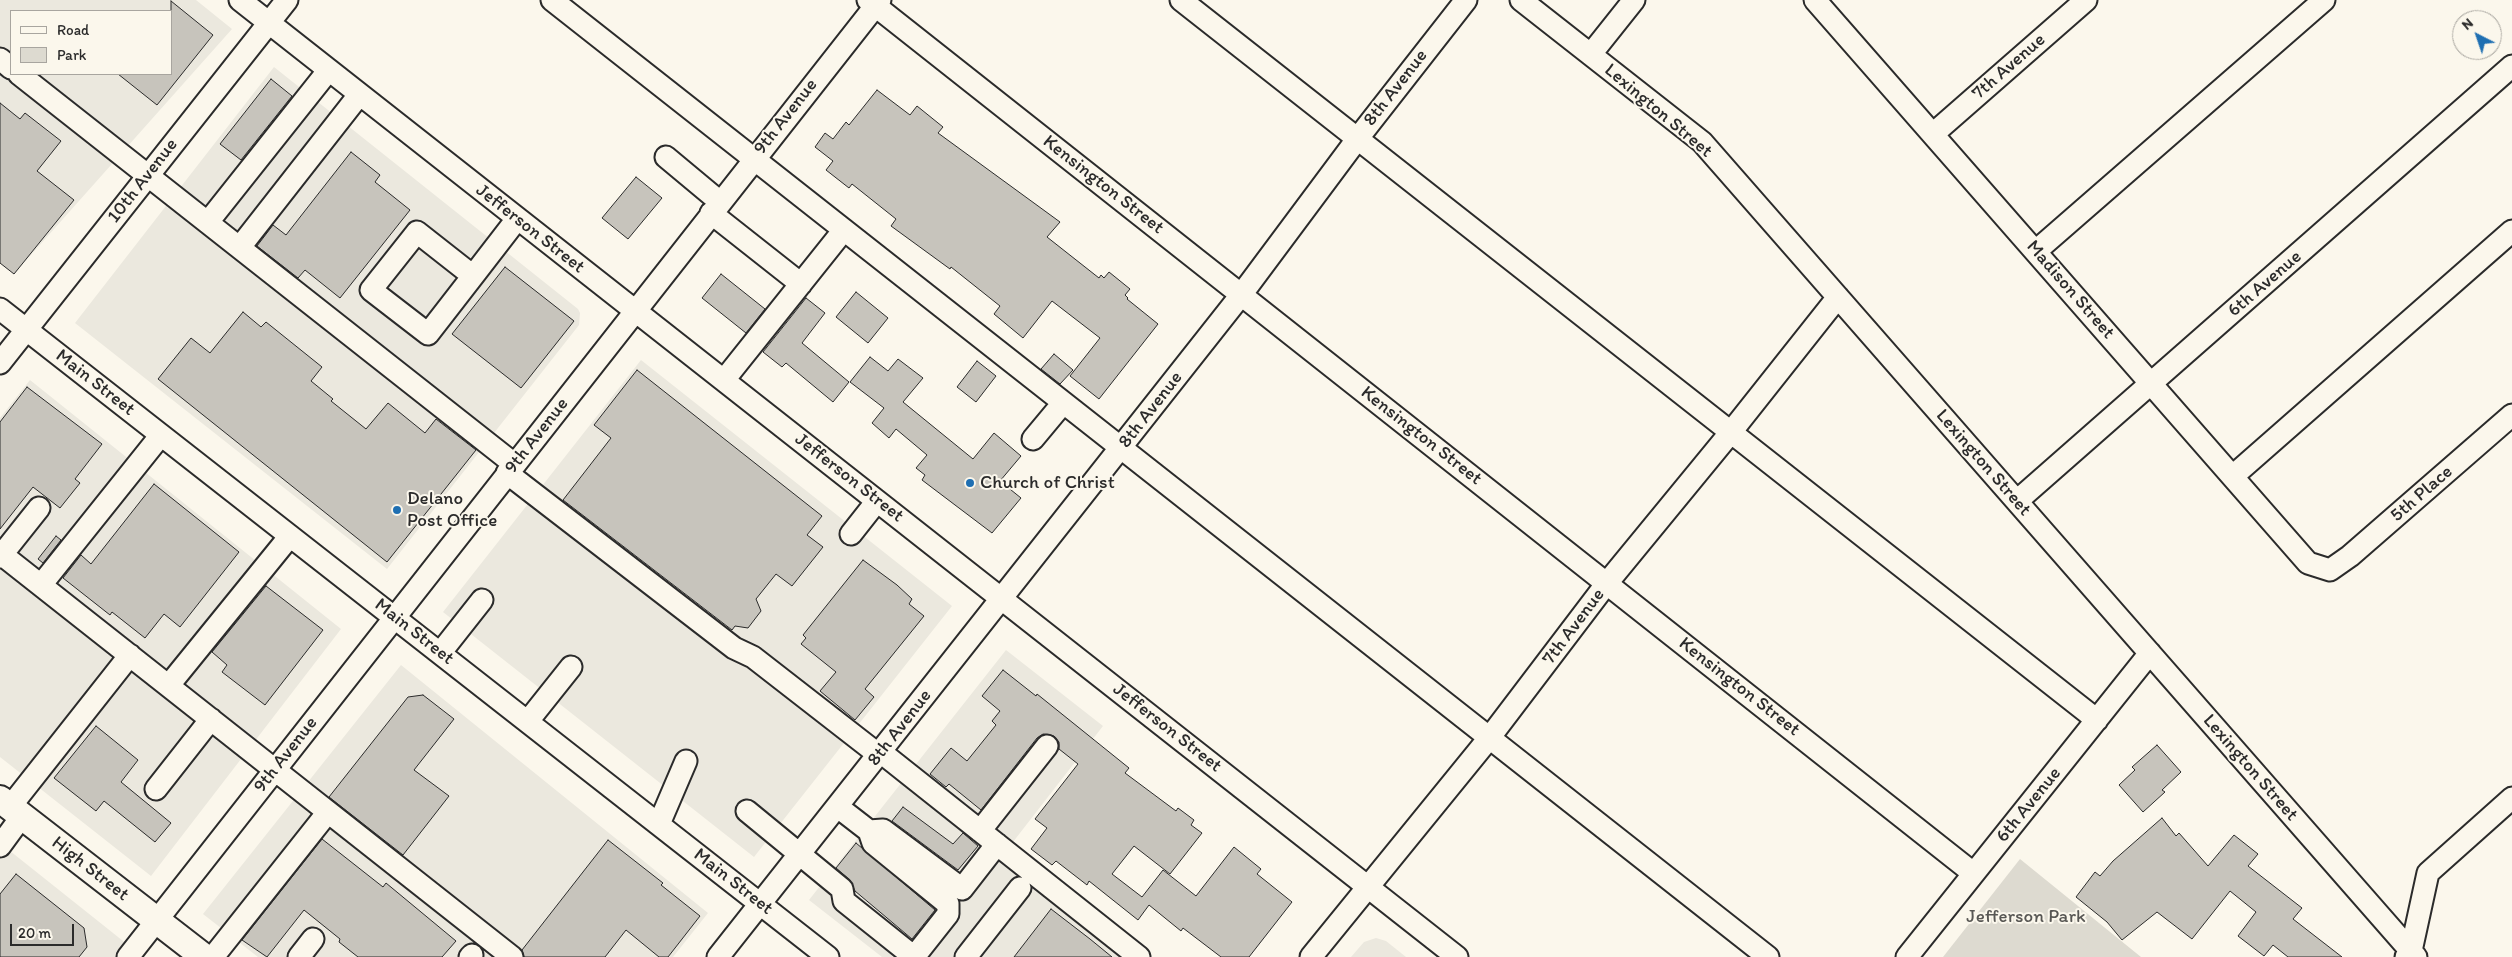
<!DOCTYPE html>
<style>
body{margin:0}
#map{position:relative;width:2512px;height:957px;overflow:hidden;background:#fbf7ec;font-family:Itim,sans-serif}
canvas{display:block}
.legend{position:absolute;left:10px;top:10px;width:162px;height:65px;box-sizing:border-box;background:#fbf7ec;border:1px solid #a8a59f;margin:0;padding:6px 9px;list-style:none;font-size:15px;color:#2b2b2b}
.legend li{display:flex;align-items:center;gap:10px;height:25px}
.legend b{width:25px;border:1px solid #a8a59f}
.north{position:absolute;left:2452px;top:10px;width:50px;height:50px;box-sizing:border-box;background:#fbf7ec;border:1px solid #a8a59f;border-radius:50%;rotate:319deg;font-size:14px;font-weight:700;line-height:20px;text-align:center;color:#2b2b2b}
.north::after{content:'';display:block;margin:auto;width:18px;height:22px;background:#1f6fb2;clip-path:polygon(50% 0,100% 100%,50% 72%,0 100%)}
.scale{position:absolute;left:10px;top:924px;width:64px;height:22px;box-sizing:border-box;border:2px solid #2b2b2b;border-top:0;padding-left:6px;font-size:15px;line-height:18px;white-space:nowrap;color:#2b2b2b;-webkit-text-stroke:4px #fbf7ec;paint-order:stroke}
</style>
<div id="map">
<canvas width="2512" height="957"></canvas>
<ul class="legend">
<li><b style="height:6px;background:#fbf7ec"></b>Road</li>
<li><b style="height:14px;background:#dddad0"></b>Park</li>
</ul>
<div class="north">N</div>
<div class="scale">20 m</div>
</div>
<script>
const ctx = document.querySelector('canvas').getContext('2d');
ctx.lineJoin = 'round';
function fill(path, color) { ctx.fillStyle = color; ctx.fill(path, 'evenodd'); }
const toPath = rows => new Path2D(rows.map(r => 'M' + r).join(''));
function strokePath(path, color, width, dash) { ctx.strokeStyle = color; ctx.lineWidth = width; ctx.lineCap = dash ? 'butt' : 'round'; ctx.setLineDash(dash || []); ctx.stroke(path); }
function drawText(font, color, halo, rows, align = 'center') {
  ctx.font = font + ' Itim,sans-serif'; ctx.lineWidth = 4; ctx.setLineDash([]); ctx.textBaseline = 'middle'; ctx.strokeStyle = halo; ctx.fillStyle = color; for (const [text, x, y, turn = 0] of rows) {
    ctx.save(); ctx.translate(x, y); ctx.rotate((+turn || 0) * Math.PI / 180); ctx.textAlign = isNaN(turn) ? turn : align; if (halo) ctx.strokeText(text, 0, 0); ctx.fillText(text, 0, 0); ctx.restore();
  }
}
fill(toPath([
 [0,0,196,0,232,29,14,274,0,263],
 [11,11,171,11,171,74,11,74],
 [274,67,578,309,580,313,579,325,387,569,75,323],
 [641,360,952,606,754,857,443,612],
 [30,380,341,629,151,876,0,757,0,418],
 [1006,650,1103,726,1006,851,1139,957,882,957,809,900],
 [401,665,708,913,673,957,258,957,203,914],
 [0,843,108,929,143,957,0,957],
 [1376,938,1386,941,1406,957,1351,957,1364,942]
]), '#ebe8de');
fill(toPath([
 [2020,859,2141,957,1943,957]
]), '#dddad0');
const building = toPath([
 [171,1,213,35,157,105,118,74,171,74,171,1],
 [271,79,292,96,241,160,220,144,271,79],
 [877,90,910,115,917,106,943,127,938,133,1060,222,1047,237,1099,278,1101,275,1104,278,1109,272,1130,289,1125,295,1128,298,1127,299,1158,324,1099,399,1070,376,1100,338,1052,301,1023,338,994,314,1000,306,951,267,950,269,891,226,896,219,852,184,849,188,826,170,833,161,815,147,825,133,833,139,846,122,849,125,877,90],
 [0,103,20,119,25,113,61,141,37,171,74,200,14,274,0,263,0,103],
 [351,152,380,175,375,182,410,210,340,298,305,270,298,278,257,246,273,225,286,235,351,152],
 [636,177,662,198,628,239,602,218,636,177],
 [505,267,574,321,521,388,452,334,505,267],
 [721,274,765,309,746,333,702,298,721,274],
 [856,292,888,318,868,343,836,317,856,292],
 [806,298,825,313,802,343,849,382,833,402,786,363,782,367,763,352,806,298],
 [243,312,261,327,266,322,322,367,311,381,333,399,331,401,366,429,388,403,425,433,436,419,476,450,387,562,158,379,191,338,210,353,243,312],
 [1054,354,1073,370,1060,384,1041,369,1054,354],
 [870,357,888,371,898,359,923,378,903,402,973,459,994,433,1021,456,1000,481,1021,498,992,533,922,480,925,475,916,468,927,455,896,429,889,438,872,423,884,408,850,382,870,357],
 [977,361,996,376,976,402,957,387,977,361],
 [637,370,822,516,807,535,823,547,792,586,776,574,756,599,761,611,748,628,735,626,732,630,563,500,611,438,594,425,637,370],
 [27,387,102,444,75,479,80,483,60,508,33,487,0,529,0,422,27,387],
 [154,484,239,552,180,627,164,614,145,638,112,612,110,615,63,578,81,555,91,564,154,484],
 [56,536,61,540,43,563,38,559,56,536],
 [863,560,897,585,912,599,909,604,924,616,865,689,874,697,855,720,820,691,836,672,801,644,806,638,803,635,863,560],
 [266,586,323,630,265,705,222,672,227,665,212,652,266,586],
 [1003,670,1036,696,1037,694,1129,768,1125,773,1176,811,1178,808,1194,820,1191,825,1202,833,1170,874,1134,846,1112,874,1142,897,1163,870,1196,896,1234,847,1261,869,1257,874,1292,902,1249,957,1221,957,1183,928,1181,931,1149,905,1138,920,1089,881,1087,885,1056,861,1052,865,1031,849,1047,828,1035,819,1078,764,1059,749,1059,742,1054,736,1043,734,1037,738,981,810,949,784,946,787,930,774,951,748,967,761,996,725,992,721,1000,711,982,696,1003,670],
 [423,695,454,719,414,770,449,796,403,855,329,797,408,697,423,695],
 [96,726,138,760,121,782,171,823,155,842,104,801,96,811,54,778,96,726],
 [2157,745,2181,772,2162,790,2165,792,2143,812,2119,785,2135,770,2132,767,2157,745],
 [903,807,953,844,963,833,978,846,958,870,892,821,903,807],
 [2162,818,2176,836,2179,833,2208,866,2234,835,2258,854,2248,866,2302,908,2293,919,2342,957,2288,957,2273,945,2264,956,2238,936,2256,912,2230,891,2192,939,2157,912,2122,940,2107,922,2076,897,2095,872,2100,876,2113,861,2162,818],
 [322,839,383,887,386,883,456,941,442,957,358,957,339,942,340,939,304,910,267,957,242,940,322,839],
 [608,840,663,883,661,885,700,916,668,957,659,957,626,930,605,957,524,957,522,950,608,840],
 [856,843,935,910,912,939,855,891,850,880,836,868,856,843],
 [16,874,84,928,87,947,79,957,0,957,0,894,16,874],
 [1051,909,1090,939,1112,957,1014,957,1051,909]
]);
fill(building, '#c7c4bc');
strokePath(building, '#2b2b2b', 1);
const minor = toPath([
 [240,0,1457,957],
 [552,0,1768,957],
 [868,0,1973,873],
 [1181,0,2097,720],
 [1521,0,1702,142,2416,957],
 [1815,0,2308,563,2330,570,2350,556,2512,415],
 [1591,54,1634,0],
 [0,59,11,68],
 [19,74,514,464],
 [1933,134,2086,0],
 [666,157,720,202],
 [711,213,801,284],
 [208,222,328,71],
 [417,232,473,276,428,334,371,290,417,232],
 [240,247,359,95],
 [2036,251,2324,0],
 [473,276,517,219],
 [0,309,828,957],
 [0,363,287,0],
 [724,380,843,231],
 [1033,439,1063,403],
 [507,473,734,648,753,657,879,755],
 [2233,476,2512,231],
 [2017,501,2512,66],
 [851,534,877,501],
 [0,553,512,957],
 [0,557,39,508],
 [41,585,161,435],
 [441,652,482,600],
 [169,685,290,536],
 [528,721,571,667],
 [882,753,1139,957],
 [156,789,211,719],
 [10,807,130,655],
 [838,807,869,831,873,843,948,904,948,914,914,957],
 [747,811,842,889,844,901,914,957],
 [659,824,686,761],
 [869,831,883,830,962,889,997,844],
 [980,831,1047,746],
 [0,846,22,816],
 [128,957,880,0],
 [213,957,328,812],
 [299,957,313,939],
 [470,957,472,955],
 [718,957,1241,295,1358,138,1466,0],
 [966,957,1020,888],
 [1311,957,1490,737,1607,583,1731,432,1838,297],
 [1907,957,2150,653],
 [2406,957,2411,951,2428,873,2512,798]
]);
const major = toPath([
 [0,799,204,957]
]);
strokePath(minor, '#2b2b2b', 25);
strokePath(major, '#2b2b2b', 30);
strokePath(minor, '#fbf7ec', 21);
strokePath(major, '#fbf7ec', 26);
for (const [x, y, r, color] of [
 [970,483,5,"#1f6fb2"],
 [397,510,5,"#1f6fb2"]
]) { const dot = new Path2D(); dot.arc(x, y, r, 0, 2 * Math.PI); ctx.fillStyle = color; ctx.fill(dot); strokePath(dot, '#fbf7ec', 2); }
drawText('19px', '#2b2b2b', '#fbf7ec', [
 ["7th Avenue",2009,67,-41],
 ["8th Avenue",1396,88,-52],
 ["Lexington Street",1658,111,40],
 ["9th Avenue",786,117,-52],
 ["10th Avenue",143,181,-52],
 ["Kensington Street",1103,185,38],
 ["Jefferson Street",530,229,38],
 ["6th Avenue",2265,284,-41],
 ["Madison Street",2070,290,49],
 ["Main Street",95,383,38],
 ["8th Avenue",1151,410,-52],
 ["9th Avenue",537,436,-52],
 ["Kensington Street",1421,436,38],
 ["Lexington Street",1983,463,49],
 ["Jefferson Street",849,478,38],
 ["5th Place",2422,494,-41],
 ["7th Avenue",1574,627,-53],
 ["Main Street",414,632,38],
 ["Kensington Street",1739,687,38],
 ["8th Avenue",900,728,-52],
 ["Jefferson Street",1167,728,38],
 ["9th Avenue",286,755,-52],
 ["Lexington Street",2250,768,49],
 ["6th Avenue",2029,805,-51],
 ["High Street",90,869,38],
 ["Main Street",733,882,38]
]);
drawText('19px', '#2b2b2b', '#fbf7ec', [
 ["Church of Christ",980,483],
 ["Delano",407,499],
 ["Post Office",407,521]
], 'left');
drawText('19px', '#585754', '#fbf7ec', [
 ["Jefferson Park",2026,917]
]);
</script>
